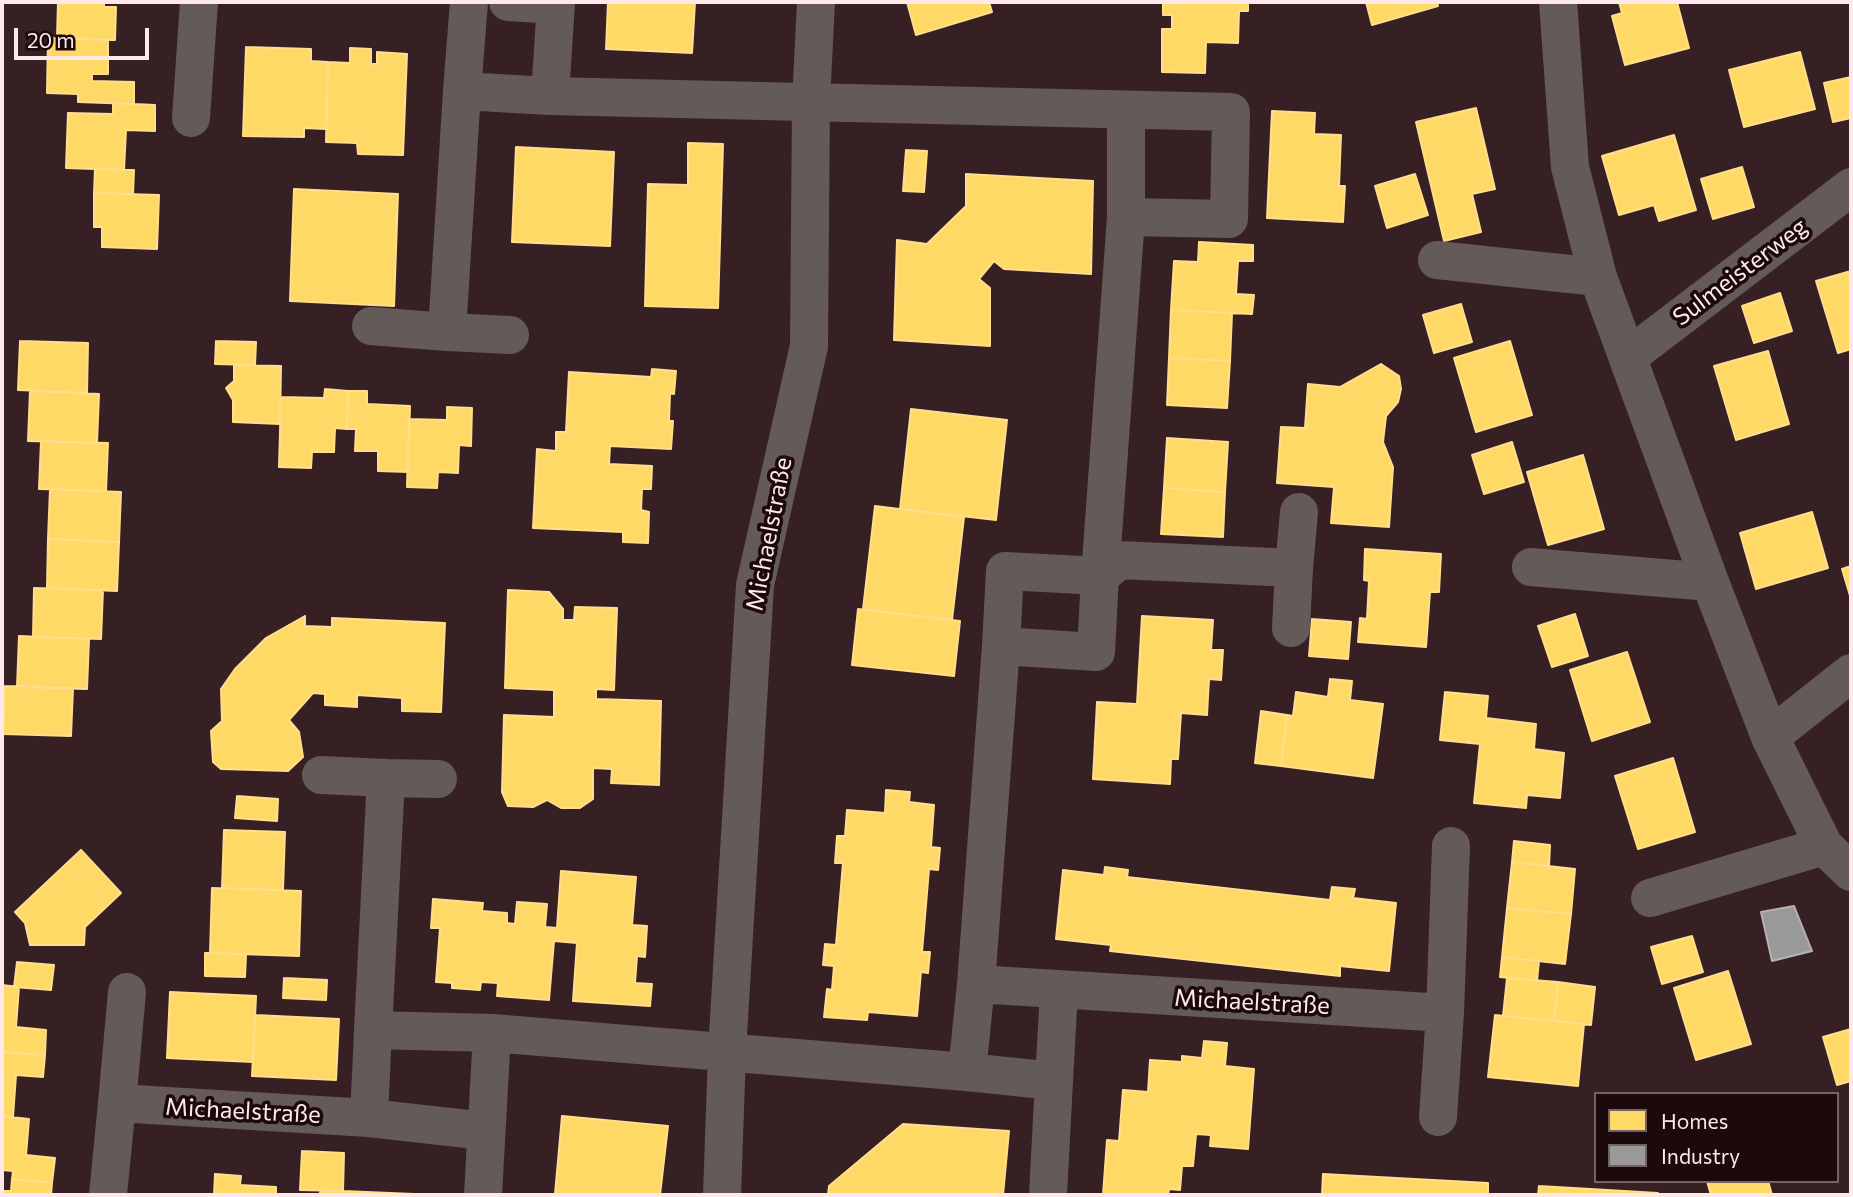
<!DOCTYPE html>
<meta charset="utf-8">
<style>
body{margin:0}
#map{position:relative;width:1853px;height:1197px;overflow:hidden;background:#372024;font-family:Commissioner,sans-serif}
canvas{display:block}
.frame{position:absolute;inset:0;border:4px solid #ffe8e9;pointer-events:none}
.legend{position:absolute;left:1594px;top:1092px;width:245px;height:91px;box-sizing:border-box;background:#1b090b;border:2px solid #766264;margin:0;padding:9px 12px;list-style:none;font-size:21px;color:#ffe8e9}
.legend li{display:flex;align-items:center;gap:14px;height:35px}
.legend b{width:35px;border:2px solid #766264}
.scale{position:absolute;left:14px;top:28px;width:135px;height:32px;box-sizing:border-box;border:4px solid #ffe8e9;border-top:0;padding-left:9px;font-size:21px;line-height:24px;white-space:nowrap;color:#ffe8e9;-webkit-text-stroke:5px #1b090b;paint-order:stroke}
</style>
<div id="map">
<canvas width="1853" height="1197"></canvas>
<div class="frame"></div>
<ul class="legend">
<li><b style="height:19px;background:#ffd966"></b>Homes</li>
<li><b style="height:19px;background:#999"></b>Industry</li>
</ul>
<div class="scale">20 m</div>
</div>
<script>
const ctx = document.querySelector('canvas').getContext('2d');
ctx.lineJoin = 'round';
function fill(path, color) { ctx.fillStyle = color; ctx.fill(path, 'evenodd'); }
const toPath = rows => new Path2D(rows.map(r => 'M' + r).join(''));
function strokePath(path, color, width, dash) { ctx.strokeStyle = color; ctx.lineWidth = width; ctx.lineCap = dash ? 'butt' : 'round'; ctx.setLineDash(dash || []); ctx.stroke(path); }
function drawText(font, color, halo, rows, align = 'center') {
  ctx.font = font + ' Commissioner,sans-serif'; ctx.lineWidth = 7; ctx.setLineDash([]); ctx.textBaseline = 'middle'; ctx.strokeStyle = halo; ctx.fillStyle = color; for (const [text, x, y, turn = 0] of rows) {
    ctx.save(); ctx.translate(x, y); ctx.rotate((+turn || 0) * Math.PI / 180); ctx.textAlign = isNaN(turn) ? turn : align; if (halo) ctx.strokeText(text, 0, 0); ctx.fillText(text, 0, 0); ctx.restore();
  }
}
const homes = toPath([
 [58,2,104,2,104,7,116,7,115,40,57,38,58,2],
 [608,2,695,2,692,53,606,49,608,2],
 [907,2,989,2,992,12,916,35,907,2],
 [1163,2,1248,2,1248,11,1239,11,1238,43,1206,42,1205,73,1162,72,1162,29,1172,29,1172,15,1163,15,1163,2],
 [1366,2,1437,2,1438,6,1372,25,1366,2],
 [1619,2,1677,2,1689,48,1625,65,1612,16,1622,13,1619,2],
 [48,38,108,40,108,74,92,74,92,81,134,82,134,104,78,102,78,94,47,93,48,38],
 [246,47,311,49,311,61,328,62,326,129,304,128,304,137,243,136,246,47],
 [350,48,371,49,371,64,377,64,377,52,407,54,403,155,358,154,357,143,326,142,328,62,350,63,350,48],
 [1800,52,1815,109,1744,127,1729,70,1800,52],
 [1851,77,1851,118,1833,122,1824,83,1851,77],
 [113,103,155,105,155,131,126,130,124,170,66,168,68,113,113,114,113,103],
 [1476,108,1495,189,1472,194,1481,232,1444,241,1416,122,1476,108],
 [1272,111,1315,113,1314,134,1341,135,1339,186,1345,186,1343,222,1267,218,1272,111],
 [1674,135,1696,210,1659,221,1654,205,1619,215,1602,156,1674,135],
 [688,143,723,144,718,308,645,306,648,184,688,185,688,143],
 [516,147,614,152,610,246,512,242,516,147],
 [906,150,927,151,924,192,903,191,906,150],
 [1742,167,1754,207,1713,219,1701,179,1742,167],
 [95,169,134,170,133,194,94,193,95,169],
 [966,174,1093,181,1091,274,1004,269,994,261,979,279,990,288,990,346,894,340,897,240,927,244,966,206,966,174],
 [1415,174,1428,215,1387,228,1375,186,1415,174],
 [294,189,398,194,394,306,290,301,294,189],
 [94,193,159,195,157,249,102,247,102,227,94,227,94,193],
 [1199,242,1253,245,1253,261,1238,261,1236,294,1254,295,1252,314,1171,310,1174,261,1198,262,1199,242],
 [1851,271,1851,349,1838,353,1816,281,1851,271],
 [1780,293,1792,331,1754,343,1742,306,1780,293],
 [1461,304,1472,342,1434,353,1423,315,1461,304],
 [1171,310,1232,313,1230,361,1169,358,1171,310],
 [20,341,88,343,87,393,18,390,20,341],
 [216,341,256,342,255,365,215,364,216,341],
 [1510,341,1532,415,1476,432,1454,358,1510,341],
 [1768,351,1789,424,1736,440,1714,366,1768,351],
 [1169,358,1230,361,1227,408,1167,405,1169,358],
 [1381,364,1399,376,1401,389,1398,402,1386,416,1383,442,1393,467,1389,527,1331,523,1334,487,1277,483,1281,427,1305,428,1308,384,1340,387,1381,364],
 [234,365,281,366,280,424,233,422,233,400,226,388,234,381,234,365],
 [652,369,676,371,674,394,670,393,669,421,673,421,671,449,610,446,609,464,652,466,651,489,642,489,641,510,649,512,648,543,623,542,623,532,533,528,537,449,556,451,556,432,566,432,569,372,651,377,652,369],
 [325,389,348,391,347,429,335,428,334,452,312,452,311,468,279,467,281,397,324,398,325,389],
 [30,391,99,394,97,443,28,441,30,391],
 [348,391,367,391,367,404,410,406,408,472,378,471,378,451,355,451,356,429,347,429,348,391],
 [447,407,472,408,471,446,459,445,458,473,438,472,437,488,407,487,409,419,447,420,447,407],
 [911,409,1007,420,996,520,900,509,911,409],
 [1167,438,1228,442,1225,492,1164,488,1167,438],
 [41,441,108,443,106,491,39,489,41,441],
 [1512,442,1524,482,1484,494,1472,455,1512,442],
 [1583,455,1604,529,1548,545,1527,472,1583,455],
 [1164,488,1225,492,1223,537,1161,534,1164,488],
 [50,489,121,492,119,542,48,539,50,489],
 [875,506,964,517,952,620,863,609,875,506],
 [1812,512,1828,568,1756,589,1740,533,1812,512],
 [48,539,119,542,117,591,47,588,48,539],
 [1365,549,1441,554,1439,592,1430,592,1426,647,1358,642,1360,618,1367,619,1369,581,1364,580,1365,549],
 [1851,566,1851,599,1842,569,1851,566],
 [34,588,103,590,101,639,33,637,34,588],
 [508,590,549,592,563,609,563,620,574,620,575,607,617,608,614,690,596,689,596,699,661,701,659,785,611,783,612,769,593,768,593,799,580,808,561,808,547,800,533,807,508,806,502,792,504,715,554,717,554,690,505,688,508,590],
 [858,609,960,621,954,676,852,665,858,609],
 [1575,614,1588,656,1552,667,1538,626,1575,614],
 [305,616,305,626,332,627,332,618,445,623,441,712,402,711,402,698,357,695,357,707,325,705,325,694,313,693,289,720,299,732,303,757,288,771,221,769,213,762,211,731,222,721,221,689,235,669,266,638,305,616],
 [1142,616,1213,620,1211,650,1223,650,1221,680,1209,679,1207,715,1181,713,1178,759,1171,759,1170,784,1093,779,1097,702,1137,704,1142,616],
 [1312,619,1351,622,1348,659,1309,656,1312,619],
 [19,636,89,639,87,689,17,687,19,636],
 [1627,652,1650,722,1592,741,1570,670,1627,652],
 [1330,679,1352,681,1350,700,1383,704,1373,778,1281,766,1287,715,1293,716,1296,692,1328,697,1330,679],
 [5,686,73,688,71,736,3,734,5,686],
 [1445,692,1488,696,1486,718,1536,724,1534,749,1564,753,1560,798,1527,795,1526,808,1474,803,1480,744,1440,740,1445,692],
 [1261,711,1287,715,1281,766,1255,763,1261,711],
 [1673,758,1695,832,1638,849,1615,776,1673,758],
 [886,790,910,792,909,802,934,805,931,847,940,848,938,870,929,869,922,952,930,952,928,973,921,972,917,1016,868,1012,867,1020,824,1017,827,989,832,990,834,966,823,965,825,944,836,945,843,863,835,863,837,836,845,836,847,810,885,813,886,790],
 [237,796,278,799,277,821,235,818,237,796],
 [224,830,285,832,283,890,222,888,224,830],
 [1514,841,1550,845,1549,866,1512,862,1514,841],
 [81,850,121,893,85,927,84,945,30,945,25,923,15,912,81,850],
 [1512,862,1575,869,1571,914,1507,908,1512,862],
 [1105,867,1128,870,1127,877,1330,900,1332,887,1355,889,1353,898,1396,903,1389,971,1340,966,1340,976,1110,951,1111,945,1056,939,1063,870,1104,875,1105,867],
 [561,871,636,877,632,925,647,926,645,957,637,956,635,983,652,984,650,1006,573,1001,577,943,554,941,549,1000,497,996,498,983,481,982,480,990,452,988,452,983,436,982,440,928,431,928,433,899,483,903,482,911,507,913,507,923,515,924,517,902,547,904,545,927,557,928,561,871],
 [212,888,301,891,299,956,210,953,212,888],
 [1507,908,1571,914,1565,964,1502,957,1507,908],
 [1692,936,1703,972,1662,984,1651,947,1692,936],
 [205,953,246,954,245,977,205,976,205,953],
 [1502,957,1539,961,1537,981,1500,977,1502,957],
 [17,962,54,965,51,990,14,987,17,962],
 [1728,971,1751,1044,1696,1060,1674,988,1728,971],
 [284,978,327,980,326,1000,283,998,284,978],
 [1507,978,1558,982,1554,1021,1503,1016,1507,978],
 [1558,982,1595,987,1591,1025,1554,1021,1558,982],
 [2,985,19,987,16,1027,46,1030,45,1055,3,1052,2,985],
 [170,992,256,996,253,1062,167,1058,170,992],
 [255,1015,339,1019,336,1080,252,1076,255,1015],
 [1495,1015,1584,1024,1578,1086,1488,1077,1495,1015],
 [1851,1029,1851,1081,1837,1085,1823,1037,1851,1029],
 [1204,1041,1227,1043,1225,1066,1254,1069,1248,1149,1210,1146,1211,1135,1196,1134,1193,1166,1182,1166,1180,1190,1169,1189,1168,1195,1103,1195,1107,1140,1119,1141,1123,1090,1148,1092,1150,1060,1182,1062,1182,1056,1202,1058,1204,1041],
 [3,1052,45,1055,43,1077,16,1075,13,1117,2,1116,3,1052],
 [2,1116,29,1119,26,1155,55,1158,52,1183,12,1179,13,1171,2,1170,2,1116],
 [562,1116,668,1126,660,1195,555,1194,562,1116],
 [903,1124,1009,1131,1003,1195,828,1195,829,1186,903,1124],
 [302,1151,344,1153,343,1191,300,1190,302,1151],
 [215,1174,241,1176,240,1185,276,1187,276,1195,214,1195,215,1174],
 [1323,1174,1488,1183,1488,1195,1322,1195,1323,1174],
 [12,1179,52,1183,51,1195,2,1195,2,1191,11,1191,12,1179],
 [1707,1181,1768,1181,1772,1195,1711,1195,1707,1181],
 [1539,1186,1658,1193,1658,1195,1538,1195,1539,1186],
 [320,1190,343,1191,414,1194,320,1195,320,1190]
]);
fill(homes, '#ffd966');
strokePath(homes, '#ffde8d', 2);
const industry = toPath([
 [1794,906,1812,951,1772,961,1761,912,1794,906]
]);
fill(industry, '#999');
strokePath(industry, '#b8b1b1', 2);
strokePath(toPath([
 [508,2,556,5],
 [1558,2,1570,167,1598,277,1710,582,1770,737,1824,846,1851,872],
 [462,91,469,2],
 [550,96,556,2],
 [191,118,199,2],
 [1126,217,1126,111],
 [1437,260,1598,277],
 [371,326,447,332],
 [510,335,447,332,462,91,550,96,1231,112,1229,219,1126,217,1100,576,1096,652,1001,646,976,984,967,1072,1054,1081,1048,1195],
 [1628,357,1851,187],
 [1531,567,1710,582],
 [1294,568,1299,512],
 [1001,646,1005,571,1100,576,1120,560,1294,568,1291,628],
 [1770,737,1851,673],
 [321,775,386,778,373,1030,492,1033,967,1072],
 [386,778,438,779],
 [1650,898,1824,846],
 [976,984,1445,1013,1438,1117],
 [127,992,117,1103,369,1118,485,1131],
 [1445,1013,1451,846],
 [1054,1081,1059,990],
 [369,1118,373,1030],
 [108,1195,117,1103],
 [483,1195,492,1033],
 [722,1195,727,1052,755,585,809,346,811,102,816,2]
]), '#645a57', 38);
drawText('24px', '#ffe8e9', '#1b090b', [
 ["Sulmeisterweg",1740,272,-37],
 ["Michaelstraße",769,534,-79],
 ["Michaelstraße",1252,1002,3],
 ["Michaelstraße",243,1111,3]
]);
</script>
